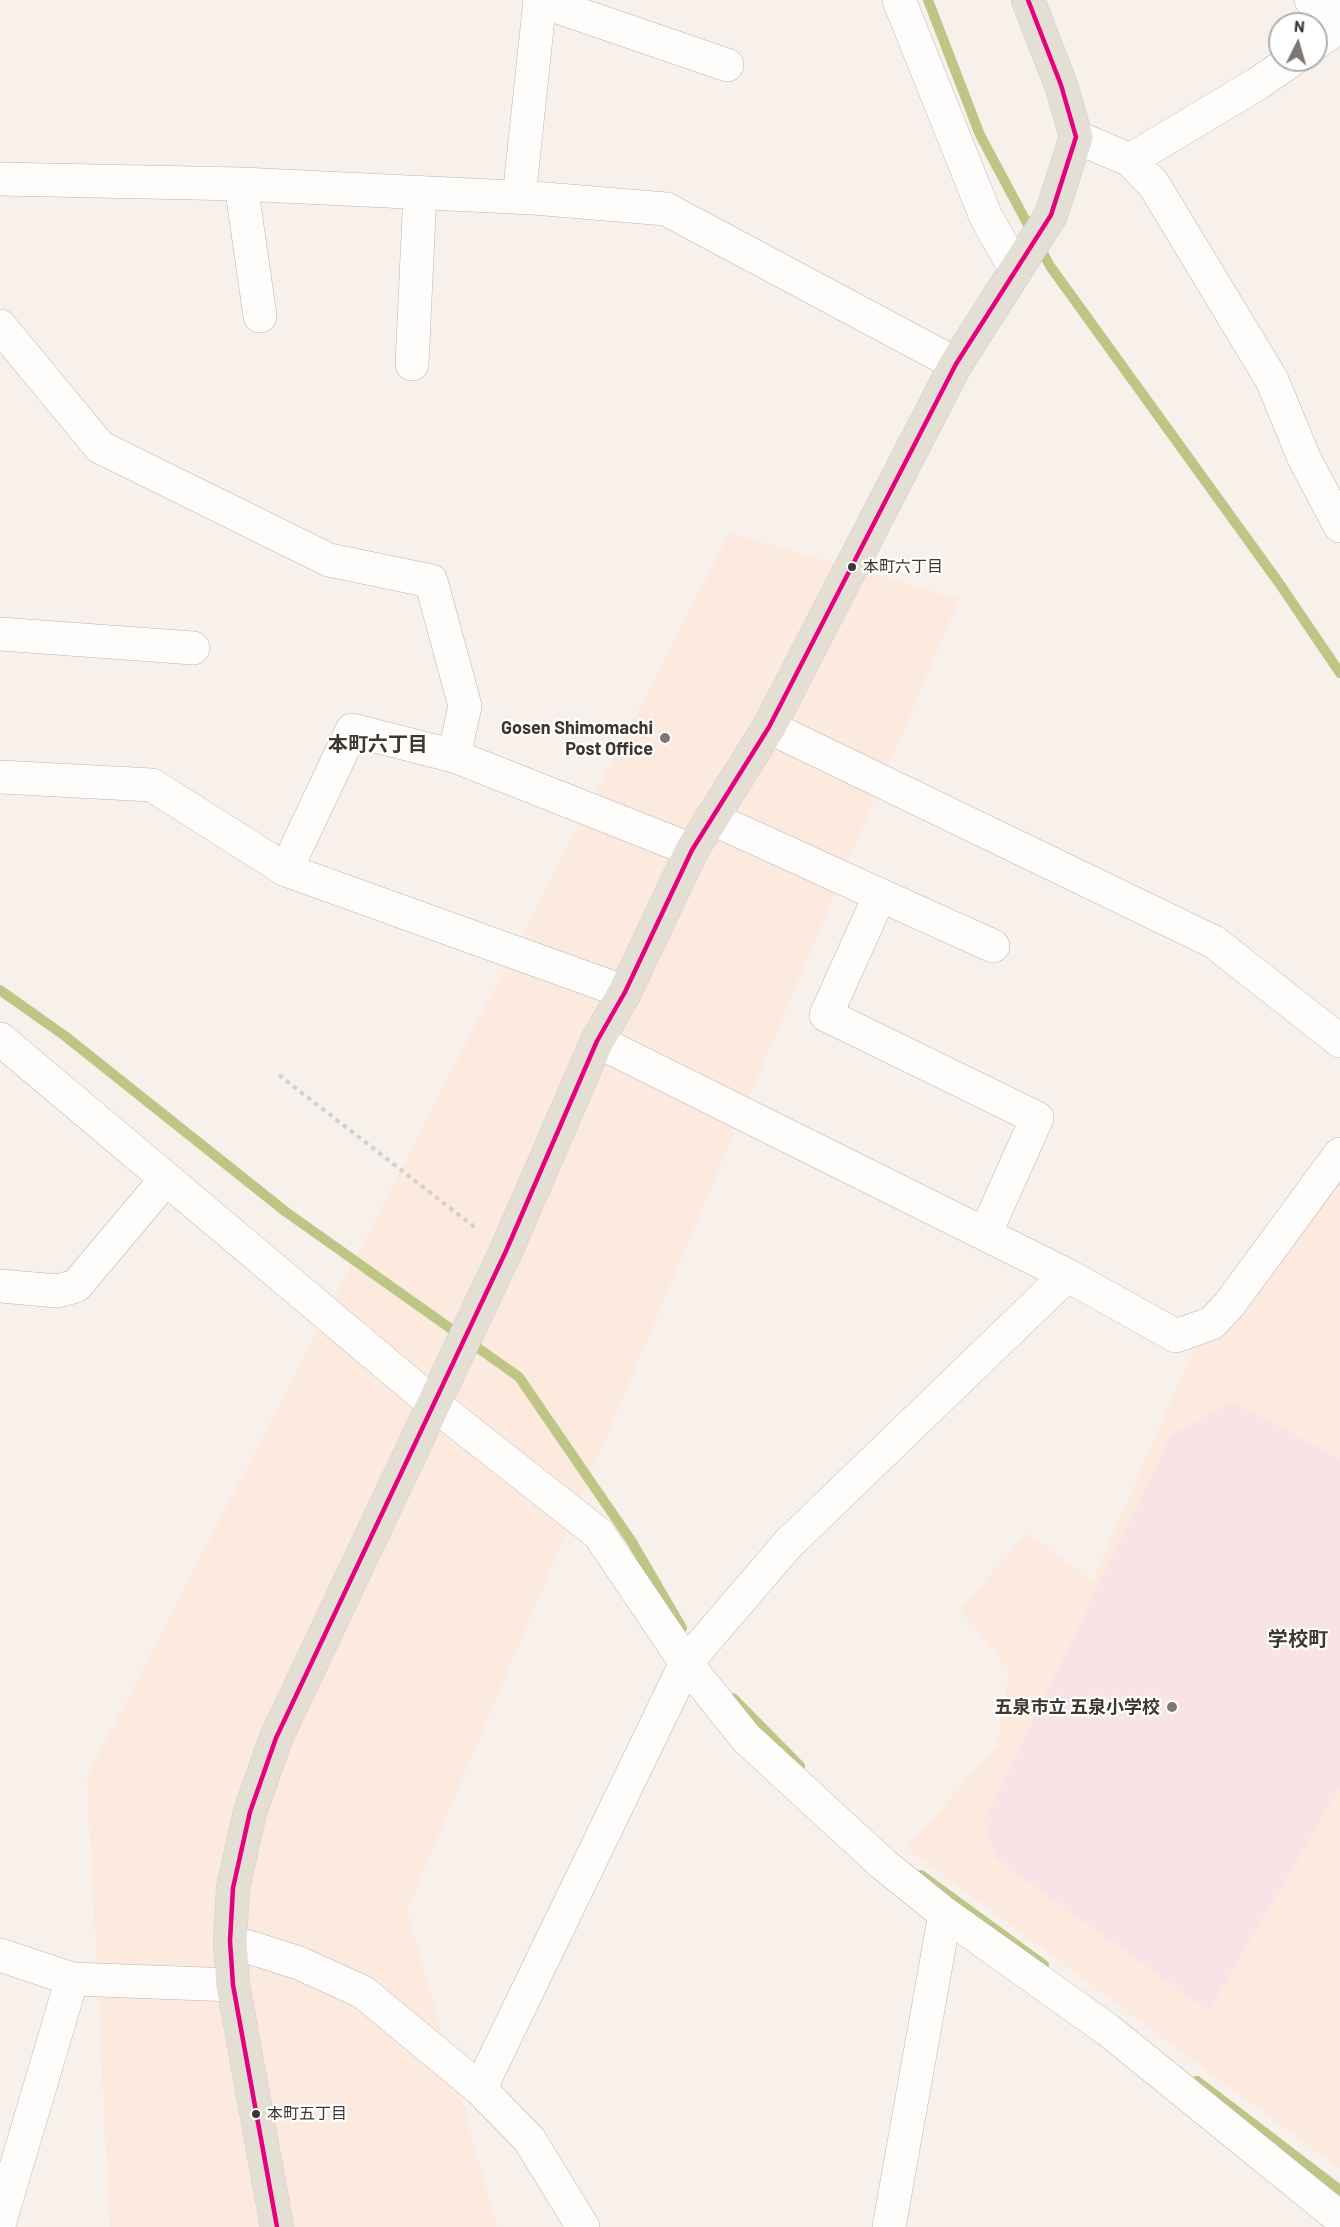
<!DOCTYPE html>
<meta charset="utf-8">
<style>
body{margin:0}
#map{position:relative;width:1340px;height:2227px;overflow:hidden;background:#f8f0eb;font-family:Barlow,sans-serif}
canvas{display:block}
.north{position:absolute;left:1268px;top:12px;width:60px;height:60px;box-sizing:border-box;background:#fff;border:2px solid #b1afad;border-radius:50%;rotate:5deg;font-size:16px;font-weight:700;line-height:24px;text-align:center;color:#3d3631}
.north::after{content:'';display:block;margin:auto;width:21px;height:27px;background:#7e7772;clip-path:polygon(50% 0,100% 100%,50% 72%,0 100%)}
</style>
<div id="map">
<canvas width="1340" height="2227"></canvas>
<div class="north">N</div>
</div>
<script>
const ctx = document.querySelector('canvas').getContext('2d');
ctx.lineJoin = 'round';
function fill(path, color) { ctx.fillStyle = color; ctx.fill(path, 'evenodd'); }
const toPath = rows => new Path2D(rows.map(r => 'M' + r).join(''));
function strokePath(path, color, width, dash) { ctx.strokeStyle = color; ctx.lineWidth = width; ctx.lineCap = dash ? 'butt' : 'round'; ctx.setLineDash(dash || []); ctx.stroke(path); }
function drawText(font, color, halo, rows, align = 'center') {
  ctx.font = font + ' Barlow,"Noto Sans JP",sans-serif'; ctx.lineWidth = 4.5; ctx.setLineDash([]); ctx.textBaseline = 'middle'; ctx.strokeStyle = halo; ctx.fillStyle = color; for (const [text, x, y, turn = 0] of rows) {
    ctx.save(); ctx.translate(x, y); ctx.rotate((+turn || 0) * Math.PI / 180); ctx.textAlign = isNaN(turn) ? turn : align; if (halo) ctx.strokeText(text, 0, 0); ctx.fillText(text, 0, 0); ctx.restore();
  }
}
fill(toPath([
 [730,533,959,599,407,1910,497,2227,110,2227,87,1777],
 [1340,1172,1340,2169,907,1848,998,1744,1009,1670,960,1610,1027,1533,1092,1581,1194,1349,1234,1325]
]), '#fceade');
fill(toPath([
 [1233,1402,1340,1459,1340,1787,1209,2011,996,1859,984,1822,1171,1435]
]), '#f8e4e7');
strokePath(toPath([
 [928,0,980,135,1050,266,1279,583,1340,673],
 [0,990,65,1036,286,1212,519,1377,632,1542,682,1628],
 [733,1698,800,1766],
 [921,1875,1044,1965],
 [1197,2081,1340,2190]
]), '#bdc684', 10);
const minor = toPath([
 [899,0,986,217,1016,270],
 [1311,0,1340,16],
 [540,1,727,65],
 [1316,43,1340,26],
 [1076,137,1130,160,1154,185,1272,380,1304,458,1340,526],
 [1130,160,1257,84,1292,60],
 [0,179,241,184,533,198,666,209,956,364],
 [241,184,260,316],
 [519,198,540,0],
 [0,326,100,447,329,560,431,581,465,706,454,756,692,850],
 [412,364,420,193],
 [0,634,193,648],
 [769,727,1214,942,1340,1041],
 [0,777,152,785,286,870,625,992],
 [711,818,880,895,826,1015,1037,1118,985,1234],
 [286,870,352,730,454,756],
 [880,895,993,946],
 [0,1039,435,1405,599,1534,686,1663,746,1738,883,1864,945,1914,1108,2030,1340,2218],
 [597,1041,1067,1275,1176,1336,1212,1323,1229,1305,1340,1154],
 [0,1286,57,1291,76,1286,166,1179],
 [230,1941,299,1963,363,1992,480,2089,529,2139,583,2227],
 [0,1955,72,1979,233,1985],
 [480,2089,686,1663,788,1544,1067,1275],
 [0,2221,72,1979],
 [889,2227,945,1914]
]);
const major = toPath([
 [277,2227,233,1985,230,1941,233,1888,250,1812,276,1738,506,1251,597,1041,625,992,692,850,769,727,956,364,1051,215,1076,137,1061,85,1028,0]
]);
strokePath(minor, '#bab4b0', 34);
strokePath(major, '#d2cdcb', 34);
strokePath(toPath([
 [279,1075,477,1229]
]), '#d3d1ce', 4, [4.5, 4.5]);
strokePath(minor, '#fefdfc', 33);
strokePath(major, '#e3dfd4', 33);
strokePath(toPath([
 [277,2227,233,1985,230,1941,233,1888,250,1812,276,1738,506,1251,597,1041,625,992,692,850,769,727,956,364,1051,215,1076,137,1061,85,1028,0]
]), '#e5007d', 4.5);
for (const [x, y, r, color] of [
 [852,567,5,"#3d3631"],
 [665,738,6,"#7e7772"],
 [1172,1707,6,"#7e7772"],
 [256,2114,5,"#3d3631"]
]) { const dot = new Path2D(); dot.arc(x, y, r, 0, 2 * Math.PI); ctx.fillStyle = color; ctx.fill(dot); strokePath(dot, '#fff', 2); }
drawText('16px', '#3d3631', '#fff', [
 ["本町六丁目",863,567],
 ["本町五丁目",267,2114]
], 'left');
drawText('bold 18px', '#3d3631', '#fff', [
 ["Gosen Shimomachi",653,728],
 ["Post Office",653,749],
 ["五泉市立 五泉小学校",1160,1707]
], 'right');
drawText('bold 20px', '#3d3631', '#fff', [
 ["本町六丁目",378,744],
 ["学校町",1298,1639]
]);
</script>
